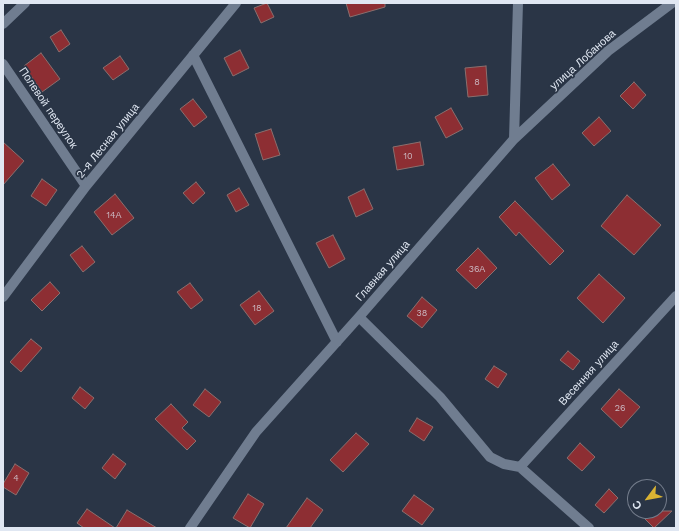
<!DOCTYPE html>
<meta charset="utf-8">
<style>
body{margin:0}
#map{position:relative;width:679px;height:531px;overflow:hidden;background:#2a3546;font-family:"Work Sans",sans-serif}
canvas{display:block}
.frame{position:absolute;inset:0;border:4px solid #e0e7f2;pointer-events:none}
.north{position:absolute;left:627px;top:479px;width:40px;height:40px;box-sizing:border-box;background:#2a3546;border:1px solid #737c8b;border-radius:50%;rotate:238deg;font-size:11px;font-weight:700;line-height:16px;text-align:center;color:#e0e7f2}
.north::after{content:'';display:block;margin:auto;width:14px;height:18px;background:#dab333;clip-path:polygon(50% 0,100% 100%,50% 72%,0 100%)}
</style>
<div id="map">
<canvas width="679" height="531"></canvas>
<div class="frame"></div>
<div class="north">С</div>
</div>
<script>
const ctx = document.querySelector('canvas').getContext('2d');
ctx.lineJoin = 'round';
function fill(path, color) { ctx.fillStyle = color; ctx.fill(path, 'evenodd'); }
const toPath = rows => new Path2D(rows.map(r => 'M' + r).join(''));
function strokePath(path, color, width, dash) { ctx.strokeStyle = color; ctx.lineWidth = width; ctx.lineCap = dash ? 'butt' : 'round'; ctx.setLineDash(dash || []); ctx.stroke(path); }
function drawText(font, color, halo, rows, align = 'center') {
  ctx.font = font + ' "Work Sans",sans-serif'; ctx.lineWidth = 3.5; ctx.setLineDash([]); ctx.textBaseline = 'middle'; ctx.strokeStyle = halo; ctx.fillStyle = color; for (const [text, x, y, turn = 0] of rows) {
    ctx.save(); ctx.translate(x, y); ctx.rotate((+turn || 0) * Math.PI / 180); ctx.textAlign = isNaN(turn) ? turn : align; if (halo) ctx.strokeText(text, 0, 0); ctx.fillText(text, 0, 0); ctx.restore();
  }
}
const building = toPath([
 [267,3,274,17,261,23,254,8,267,3],
 [346,3,385,3,385,7,350,17,346,3],
 [61,30,70,44,59,52,50,37,61,30],
 [240,50,249,68,233,76,224,58,240,50],
 [41,53,60,79,42,92,24,66,41,53],
 [120,56,129,69,113,80,103,68,120,56],
 [486,66,488,95,468,97,465,68,486,66],
 [634,82,646,95,633,109,620,96,634,82],
 [193,99,207,117,194,127,180,109,193,99],
 [451,108,463,129,446,138,435,117,451,108],
 [599,117,611,131,594,146,582,133,599,117],
 [271,129,280,155,263,160,255,134,271,129],
 [3,142,24,161,3,185,3,142],
 [420,142,424,165,397,170,393,147,420,142],
 [553,164,570,185,552,200,535,178,553,164],
 [42,179,57,190,46,206,31,196,42,179],
 [196,182,205,193,193,204,183,193,196,182],
 [239,188,249,205,236,212,227,195,239,188],
 [364,189,373,209,356,217,348,197,364,189],
 [115,194,134,218,112,235,94,212,115,194],
 [627,195,661,225,634,255,601,226,627,195],
 [515,201,564,251,550,265,519,232,516,236,499,217,515,201],
 [333,235,345,259,329,268,316,243,333,235],
 [82,246,95,262,83,272,70,255,82,246],
 [478,248,497,268,476,289,456,270,478,248],
 [599,274,625,298,603,323,577,298,599,274],
 [50,282,60,293,42,311,31,300,50,282],
 [190,283,203,300,191,309,177,292,190,283],
 [259,291,274,311,255,325,240,305,259,291],
 [422,297,437,310,422,328,407,316,422,297],
 [31,339,42,348,21,372,10,362,31,339],
 [568,351,580,361,573,370,560,360,568,351],
 [494,366,507,374,498,388,485,379,494,366],
 [80,387,94,398,85,409,72,398,80,387],
 [205,389,221,402,209,417,193,405,205,389],
 [619,389,640,407,621,428,601,409,619,389],
 [171,404,188,422,182,428,196,441,187,450,155,419,171,404],
 [417,418,433,427,424,441,409,431,417,418],
 [356,433,369,444,343,472,330,460,356,433],
 [580,443,595,457,582,471,567,458,580,443],
 [113,454,126,464,115,479,102,468,113,454],
 [15,464,29,473,16,495,3,487,3,484,15,464],
 [609,489,618,498,604,513,595,505,609,489],
 [248,494,264,504,250,528,233,518,248,494],
 [414,495,434,509,422,525,402,511,414,495],
 [307,498,323,510,310,528,286,528,307,498],
 [87,509,115,528,84,528,77,523,87,509],
 [127,510,157,528,116,528,127,510],
 [637,511,672,511,654,528,637,511]
]);
fill(building, '#8d2e33');
strokePath(building, '#8a6f6e', 1);
strokePath(toPath([
 [3,24,25,3],
 [193,55,337,342],
 [3,64,86,186],
 [514,139,608,51,672,3],
 [3,297,86,186,236,3],
 [359,317,440,397,490,457,504,464,520,467,589,528],
 [520,467,676,296],
 [190,528,256,432,359,317,514,139,518,3]
]), '#707d90', 10);
drawText('9px', '#cbb9c2', null, [
 ["8",477,82],
 ["10",408,156],
 ["14А",114,215],
 ["36А",477,269],
 ["18",257,308],
 ["38",422,313],
 ["26",620,408],
 ["4",16,478]
]);
drawText('11px', '#e0e7f2', '#2a3546', [
 ["улица Лобанова",583,60,-42],
 ["Полевой переулок",48,108,56],
 ["2-я Лесная улица",108,141,-51],
 ["Главная улица",383,271,-49],
 ["Весенняя улица",589,373,-48]
]);
</script>
